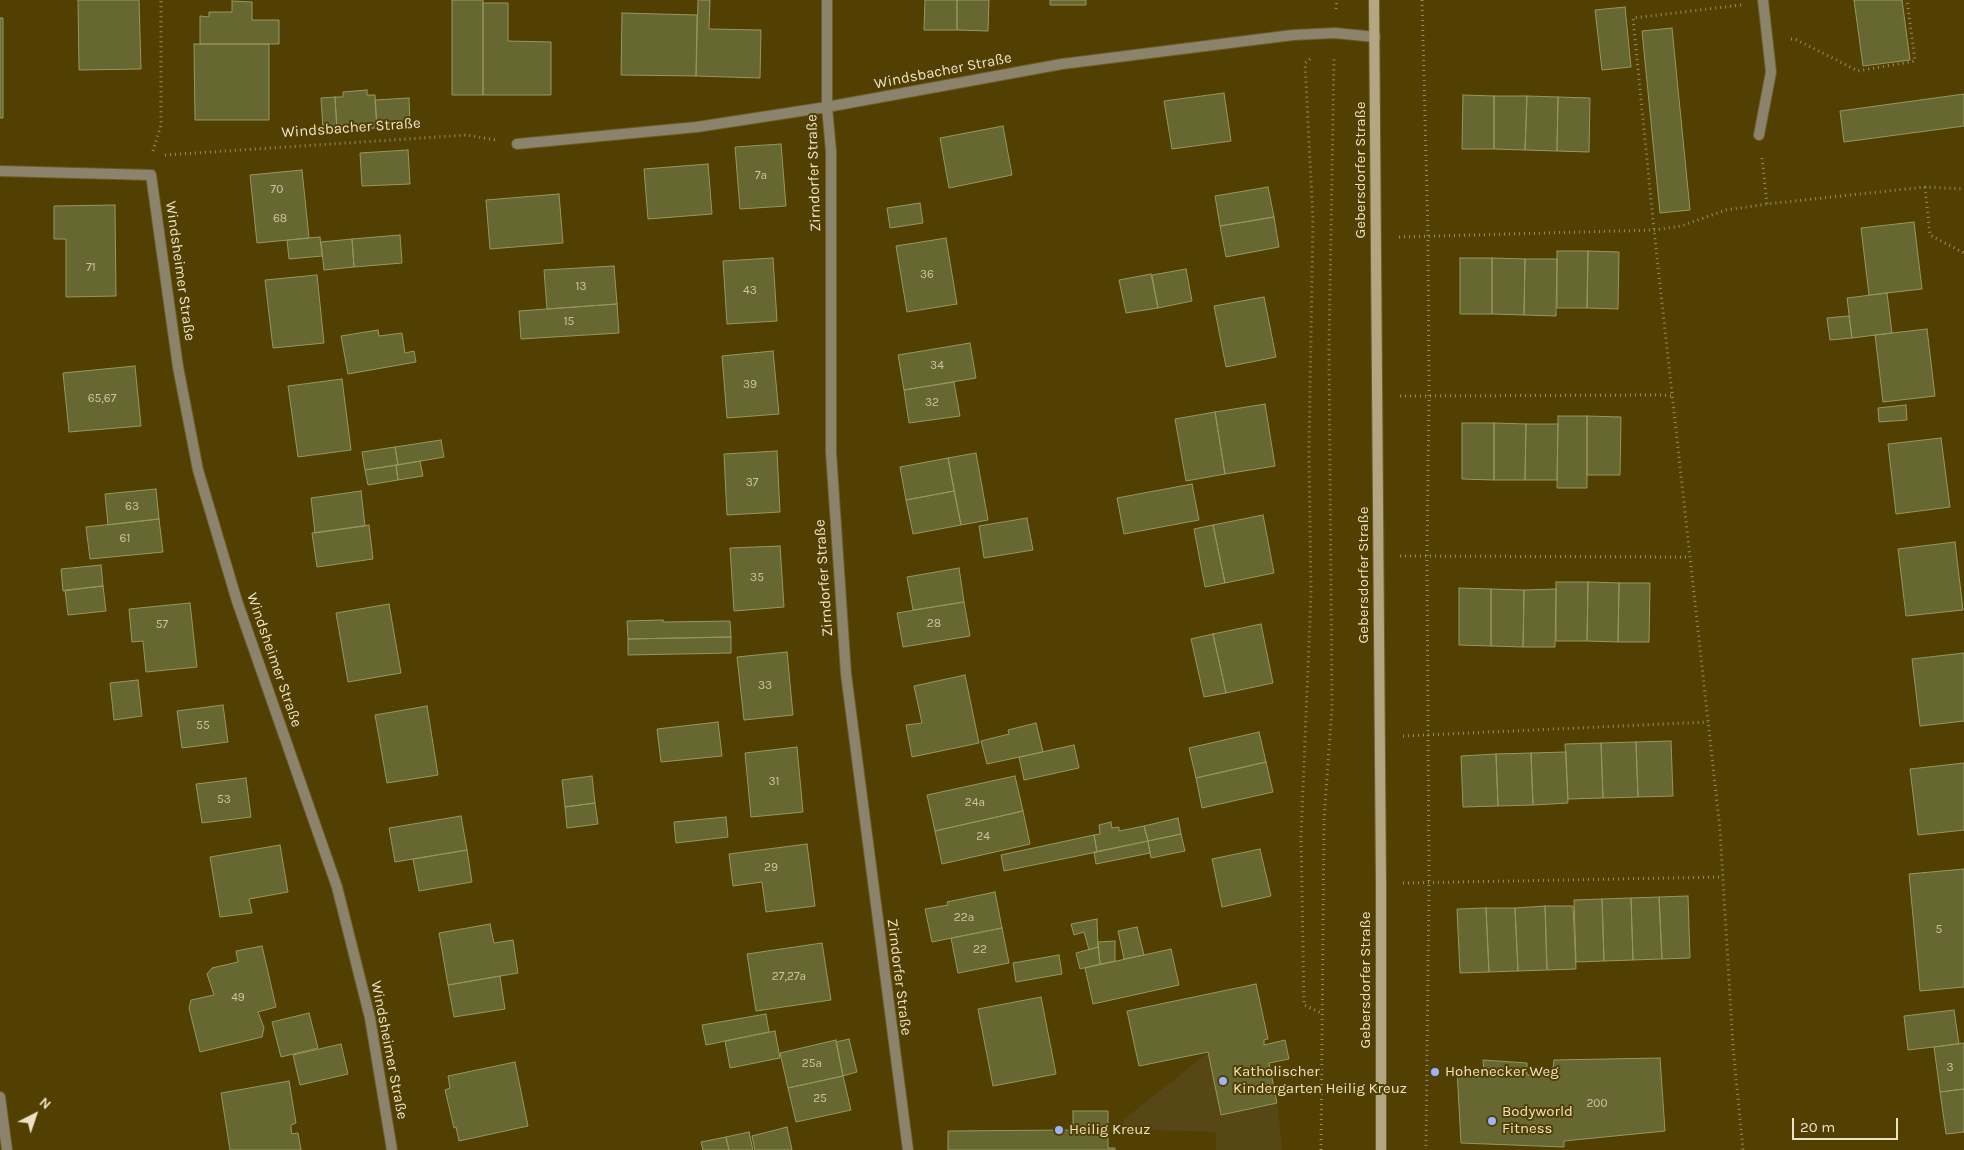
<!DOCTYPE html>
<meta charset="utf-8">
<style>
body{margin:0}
#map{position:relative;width:1964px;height:1150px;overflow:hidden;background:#524003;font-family:Karla,sans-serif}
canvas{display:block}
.north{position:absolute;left:10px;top:1090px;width:50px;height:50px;-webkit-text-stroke:4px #524003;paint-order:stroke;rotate:41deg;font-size:14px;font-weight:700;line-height:20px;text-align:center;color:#ece2c6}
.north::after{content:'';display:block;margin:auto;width:18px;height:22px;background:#ece2c6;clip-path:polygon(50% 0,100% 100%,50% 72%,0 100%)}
.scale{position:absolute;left:1792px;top:1118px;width:106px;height:22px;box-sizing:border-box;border:2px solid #ece2c6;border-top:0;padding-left:6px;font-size:15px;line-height:18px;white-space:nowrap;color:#ece2c6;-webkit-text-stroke:4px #524003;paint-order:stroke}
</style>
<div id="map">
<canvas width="1964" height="1150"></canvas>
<div class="north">N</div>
<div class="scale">20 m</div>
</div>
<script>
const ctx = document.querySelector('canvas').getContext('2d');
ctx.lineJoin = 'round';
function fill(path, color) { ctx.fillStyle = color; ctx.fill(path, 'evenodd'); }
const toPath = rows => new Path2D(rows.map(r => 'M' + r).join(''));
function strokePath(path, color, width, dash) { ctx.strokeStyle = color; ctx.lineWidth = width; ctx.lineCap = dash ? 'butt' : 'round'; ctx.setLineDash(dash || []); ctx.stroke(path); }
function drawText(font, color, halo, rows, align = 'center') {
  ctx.font = font + ' Karla,sans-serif'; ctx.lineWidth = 4; ctx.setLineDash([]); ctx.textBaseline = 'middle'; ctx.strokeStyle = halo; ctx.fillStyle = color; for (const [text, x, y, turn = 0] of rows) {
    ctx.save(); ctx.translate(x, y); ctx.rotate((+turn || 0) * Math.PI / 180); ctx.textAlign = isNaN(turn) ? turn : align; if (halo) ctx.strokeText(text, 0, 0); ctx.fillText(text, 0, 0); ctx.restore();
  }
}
fill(toPath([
 [1265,1042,1278,1107,1282,1150,1216,1150,1216,1132,1124,1129,1123,1120,1205,1055]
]), '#574616');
const building = toPath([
 [78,0,139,0,141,69,79,70,78,0],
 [452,0,483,0,483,95,452,95,452,0],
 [698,0,710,0,709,29,761,30,760,78,696,76,698,0],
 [925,0,957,0,957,30,924,30,925,0],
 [957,0,989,0,988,31,957,30,957,0],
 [1050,0,1086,0,1086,5,1050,5,1050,0],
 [1854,0,1902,0,1910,60,1863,66,1854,0],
 [232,1,252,2,252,20,279,20,279,44,200,44,200,16,209,17,209,12,232,12,232,1],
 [483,3,508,3,508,41,551,42,551,95,483,95,483,3],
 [1625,7,1631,67,1602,70,1595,10,1625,7],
 [622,13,697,15,696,76,621,75,622,13],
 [0,18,3,18,3,118,0,118,0,18],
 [1672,28,1690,210,1660,213,1642,31,1672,28],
 [194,44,269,44,269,120,195,120,194,44],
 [367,90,367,95,375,95,377,128,337,130,335,97,343,97,343,92,367,90],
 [1224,93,1231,141,1172,149,1164,101,1224,93],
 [1964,94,1964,126,1844,142,1840,111,1964,94],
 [1463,95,1494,96,1494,149,1462,149,1463,95],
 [1494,96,1527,96,1525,150,1494,149,1494,96],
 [1527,96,1558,97,1557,151,1525,150,1527,96],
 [335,97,337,130,323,130,321,98,335,97],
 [1558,97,1590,98,1589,152,1557,151,1558,97],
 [409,98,410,126,377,128,375,100,409,98],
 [1003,126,1012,175,949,188,940,138,1003,126],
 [781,144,786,206,740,209,735,147,781,144],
 [408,150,410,184,362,186,360,153,408,150],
 [708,164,712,214,648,219,644,169,708,164],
 [302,170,309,238,257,243,250,175,302,170],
 [1268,187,1274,217,1220,226,1215,196,1268,187],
 [559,194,563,243,490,249,486,200,559,194],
 [920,203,923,223,890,228,887,208,920,203],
 [115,205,116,296,66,297,66,239,54,239,54,206,115,205],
 [1274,217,1279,247,1226,257,1220,226,1274,217],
 [1914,222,1922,289,1869,295,1861,228,1914,222],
 [400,235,402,263,354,267,352,239,400,235],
 [320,237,322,256,289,259,287,240,320,237],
 [946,238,957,304,907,312,896,246,946,238],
 [352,239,354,267,324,270,321,242,352,239],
 [1557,251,1588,251,1587,308,1557,308,1557,251],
 [1588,251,1619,252,1618,309,1587,308,1588,251],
 [773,258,777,321,727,324,723,261,773,258],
 [1460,258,1492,258,1492,314,1460,314,1460,258],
 [1492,258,1525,259,1524,315,1492,314,1492,258],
 [1525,259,1557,259,1556,316,1524,315,1525,259],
 [614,266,617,304,547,309,544,270,614,266],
 [1186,269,1192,301,1158,308,1152,275,1186,269],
 [1151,274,1158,308,1126,313,1119,280,1151,274],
 [317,275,324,343,273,348,265,280,317,275],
 [1887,293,1892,333,1852,338,1847,298,1887,293],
 [1264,297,1276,357,1226,367,1214,306,1264,297],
 [617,304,619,333,521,339,519,311,617,304],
 [1849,316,1852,338,1830,340,1827,318,1849,316],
 [1927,329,1935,396,1883,402,1875,335,1927,329],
 [378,330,379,336,402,333,405,353,414,351,416,362,348,374,341,336,378,330],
 [970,343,976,378,904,390,898,355,970,343],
 [773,351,779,414,727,418,722,356,773,351],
 [135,366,141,426,69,432,63,373,135,366],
 [342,379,351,450,298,457,288,386,342,379],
 [954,382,960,416,909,423,904,390,954,382],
 [1265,404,1275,466,1225,474,1215,412,1265,404],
 [1906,405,1907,420,1879,422,1878,408,1906,405],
 [1215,412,1225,474,1186,481,1175,419,1215,412],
 [1558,416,1587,416,1587,488,1557,488,1558,416],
 [1587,416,1621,417,1620,475,1587,475,1587,416],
 [1462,423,1494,423,1494,480,1462,479,1462,423],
 [1494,423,1526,424,1525,480,1494,480,1494,423],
 [1526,424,1558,424,1557,480,1525,480,1526,424],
 [1941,438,1950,507,1896,514,1888,444,1941,438],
 [441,440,444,457,398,465,395,447,441,440],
 [395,447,398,465,365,470,362,452,395,447],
 [777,451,780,512,727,515,724,454,777,451],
 [976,453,988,520,961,525,948,458,976,453],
 [948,458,954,491,906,500,900,467,948,458],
 [420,461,423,476,398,480,396,465,420,461],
 [396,465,398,480,368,485,365,470,396,465],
 [1192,484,1199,520,1124,534,1117,498,1192,484],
 [156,489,159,519,108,525,105,494,156,489],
 [361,491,365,526,315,533,311,498,361,491],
 [954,491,961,525,913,534,906,500,954,491],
 [1263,515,1274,573,1225,583,1213,525,1263,515],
 [1027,518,1033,550,984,558,979,526,1027,518],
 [159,519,163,552,90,559,86,527,159,519],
 [369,525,373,559,317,567,312,533,369,525],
 [1213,525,1225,583,1205,587,1194,529,1213,525],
 [1955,542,1963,610,1906,616,1898,549,1955,542],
 [780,546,784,607,734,611,730,548,780,546],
 [101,565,103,586,63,591,61,569,101,565],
 [959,568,964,602,913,610,907,577,959,568],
 [1556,582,1588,582,1587,641,1556,641,1556,582],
 [1588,582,1619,583,1618,642,1587,641,1588,582],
 [1619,583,1650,583,1649,642,1618,642,1619,583],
 [103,586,106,611,68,615,65,590,103,586],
 [1459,588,1491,589,1491,646,1459,645,1459,588],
 [1491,589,1524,590,1523,647,1491,646,1491,589],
 [1556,589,1555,647,1523,647,1524,590,1556,589],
 [964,602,970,636,903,647,897,613,964,602],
 [190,603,197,667,146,672,143,641,132,642,129,609,190,603],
 [389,604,401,673,348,682,336,613,389,604],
 [663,620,663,622,730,621,731,637,628,639,627,621,663,620],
 [1261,624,1273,683,1226,693,1213,634,1261,624],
 [1213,634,1226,693,1204,697,1191,639,1213,634],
 [731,637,731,653,628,655,628,639,731,637],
 [787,652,793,715,744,720,737,657,787,652],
 [1964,653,1964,721,1920,726,1912,659,1964,653],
 [965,675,979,743,912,757,906,725,922,723,914,686,965,675],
 [138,680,142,716,114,720,110,683,138,680],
 [223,705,228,742,182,748,177,711,223,705],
 [427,706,438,775,387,783,375,715,427,706],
 [718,722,722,756,661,762,657,729,718,722],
 [1036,723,1043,752,987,764,981,741,1009,734,1008,730,1036,723],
 [1259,732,1266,762,1196,778,1189,748,1259,732],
 [1671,741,1673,796,1638,797,1636,742,1671,741],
 [1636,742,1638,797,1603,798,1601,743,1636,742],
 [1601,743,1603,798,1568,799,1565,744,1601,743],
 [1074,745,1079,768,1024,780,1019,757,1074,745],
 [797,747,803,812,751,817,745,753,797,747],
 [1566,752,1568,803,1533,805,1531,753,1566,752],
 [1531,753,1533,805,1498,806,1496,754,1531,753],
 [1496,754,1498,806,1463,807,1461,756,1496,754],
 [1266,762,1273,792,1202,808,1196,778,1266,762],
 [1964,763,1964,830,1918,835,1910,769,1964,763],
 [592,776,595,803,565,807,562,780,592,776],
 [1015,776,1023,811,935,831,927,795,1015,776],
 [246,778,251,817,202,823,196,784,246,778],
 [595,803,598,824,567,828,565,807,595,803],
 [1023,811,1030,844,942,864,935,831,1023,811],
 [461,816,467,850,395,862,389,828,461,816],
 [726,817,728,837,676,843,674,822,726,817],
 [1178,818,1181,834,1148,841,1144,826,1178,818],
 [1111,822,1112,828,1119,827,1119,831,1144,826,1148,841,1097,852,1094,835,1100,834,1099,825,1111,822],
 [1181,834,1185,851,1151,858,1148,841,1181,834],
 [1094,835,1097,852,1004,871,1001,855,1094,835],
 [1148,841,1150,853,1096,864,1094,852,1148,841],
 [807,844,815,906,766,912,762,882,733,886,729,854,807,844],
 [280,845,288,892,249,899,252,913,220,917,210,857,280,845],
 [1260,849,1271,896,1222,907,1212,859,1260,849],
 [467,850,472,882,419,891,413,859,467,850],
 [1964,869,1964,987,1920,991,1909,874,1964,869],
 [995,892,1002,928,932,942,925,909,948,905,947,902,995,892],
 [1688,896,1690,958,1662,959,1659,897,1688,896],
 [1659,897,1662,959,1633,960,1631,898,1659,897],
 [1631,898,1633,960,1604,961,1602,899,1631,898],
 [1602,899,1604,961,1576,962,1574,900,1602,899],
 [1545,906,1573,906,1576,969,1547,970,1545,906],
 [1545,906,1547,970,1518,971,1515,908,1545,906],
 [1486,908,1489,972,1460,973,1457,909,1486,908],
 [1486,908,1515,908,1518,971,1489,972,1486,908],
 [1097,919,1098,947,1089,950,1084,932,1074,935,1071,924,1097,919],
 [490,924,494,943,513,940,518,973,448,985,439,933,490,924],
 [1137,927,1144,955,1124,959,1118,931,1137,927],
 [1002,928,1009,963,958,973,951,938,1002,928],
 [1115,941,1115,961,1100,964,1098,942,1115,941],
 [822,943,831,1000,756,1011,747,954,822,943],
 [262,946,276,1007,258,1012,264,1028,262,1037,200,1052,189,1008,191,1000,214,995,207,974,212,968,238,962,236,951,262,946],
 [1098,947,1100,964,1080,969,1076,953,1098,947],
 [1171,949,1179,985,1093,1004,1085,968,1171,949],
 [1059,955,1062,974,1016,982,1013,963,1059,955],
 [500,976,505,1009,454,1017,448,985,500,976],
 [1256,984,1268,1039,1264,1040,1264,1045,1285,1040,1289,1059,1269,1063,1277,1103,1221,1115,1208,1052,1139,1066,1127,1011,1256,984],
 [1041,997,1056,1074,993,1086,978,1009,1041,997],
 [1954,1010,1959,1044,1908,1050,1904,1016,1954,1010],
 [309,1013,318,1048,281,1057,272,1022,309,1013],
 [766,1014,769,1032,706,1045,702,1025,766,1014],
 [775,1031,780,1058,730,1068,725,1041,775,1031],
 [849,1039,857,1072,843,1076,836,1042,849,1039],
 [836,1040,843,1076,788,1088,780,1053,836,1040],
 [1964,1043,1964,1089,1940,1092,1934,1047,1964,1043],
 [341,1044,348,1074,300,1085,293,1055,341,1044],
 [1660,1058,1665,1131,1564,1141,1564,1147,1461,1143,1457,1070,1484,1073,1483,1060,1527,1063,1527,1075,1552,1076,1554,1060,1660,1058],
 [515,1062,528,1126,459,1141,456,1127,454,1128,445,1090,450,1088,448,1076,515,1062],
 [843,1076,851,1110,796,1122,788,1088,843,1076],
 [289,1081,296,1123,291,1125,291,1129,292,1134,298,1133,301,1150,230,1150,221,1093,289,1081],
 [1964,1089,1964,1132,1946,1134,1940,1092,1964,1089],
 [1073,1111,1108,1111,1108,1148,1115,1148,1115,1150,948,1150,948,1131,1073,1130,1073,1111],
 [787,1127,792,1150,755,1150,752,1136,787,1127],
 [749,1132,753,1150,729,1150,726,1137,749,1132],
 [726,1137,729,1150,703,1150,701,1142,726,1137]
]);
fill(building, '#676831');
strokePath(building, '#96975f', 1);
const minor = toPath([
 [827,0,827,107,831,151,831,452,846,674,908,1150],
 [1759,135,1771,72,1763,0],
 [517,144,697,127,827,107,1062,64,1293,35,1335,33,1375,37],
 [0,171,151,175,178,367,198,470,237,601,337,887,370,1018,392,1150],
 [0,1097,7,1150]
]);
const secondary = toPath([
 [1374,0,1381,884,1381,1150]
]);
strokePath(minor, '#6e5d26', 12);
strokePath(secondary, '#6e5d26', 12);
strokePath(toPath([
 [1422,0,1428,236,1429,396,1427,556,1429,883,1426,1150],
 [1741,5,1633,18,1654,230,1720,830,1733,1047,1743,1150],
 [1336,9,1337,0],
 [1791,39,1795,39,1858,71,1915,61,1907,0],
 [1310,59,1305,63,1313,220,1309,451,1311,595,1301,837,1304,1005,1323,1014],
 [153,151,161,125,161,0],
 [165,155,467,135,495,140],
 [1762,158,1767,204],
 [1925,187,1930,235,1964,253],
 [1399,237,1654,230,1681,226,1726,210,1767,204,1925,187,1964,189],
 [1400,396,1661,395,1672,396],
 [1400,556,1690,557],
 [1403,736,1708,722],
 [1403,883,1723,877],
 [1321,1150,1324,819,1332,707,1329,348,1334,56]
]), '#998b5e', 3, [1, 4]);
strokePath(minor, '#8b836c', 10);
strokePath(secondary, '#b4a682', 10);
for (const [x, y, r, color] of [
 [1435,1072,5,"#9bb4fd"],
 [1223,1081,5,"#9bb4fd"],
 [1492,1121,5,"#9bb4fd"],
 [1059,1130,5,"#9bb4fd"]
]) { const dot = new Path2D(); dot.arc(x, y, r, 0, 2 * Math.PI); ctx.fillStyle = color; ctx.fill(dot); strokePath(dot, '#524003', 2); }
drawText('12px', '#cbc4a1', null, [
 ["7a",761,176],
 ["70",277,190],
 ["68",280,219],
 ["71",91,268],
 ["36",927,275],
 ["13",581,287],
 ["43",750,291],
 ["15",569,322],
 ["34",937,366],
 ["39",750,385],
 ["65,67",102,399],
 ["32",932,403],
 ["37",752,483],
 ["63",132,507],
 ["61",125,539],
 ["35",757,578],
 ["28",934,624],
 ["57",162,625],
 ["33",765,686],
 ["55",203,726],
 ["31",774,782],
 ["53",224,800],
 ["24a",975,803],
 ["24",983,837],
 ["29",771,868],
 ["22a",964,918],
 ["5",1939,930],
 ["22",980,950],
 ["27,27a",789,977],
 ["49",238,998],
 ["25a",812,1064],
 ["3",1950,1068],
 ["25",820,1099],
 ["200",1597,1104]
]);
drawText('15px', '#ece2c6', '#524003', [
 ["Windsbacher Straße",943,71,-11],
 ["Windsbacher Straße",351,128,-4],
 ["Gebersdorfer Straße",1361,170,-90],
 ["Zirndorfer Straße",814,173,-92],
 ["Windsheimer Straße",180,271,82],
 ["Gebersdorfer Straße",1364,575,-90],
 ["Zirndorfer Straße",824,578,-94],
 ["Windsheimer Straße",274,660,71],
 ["Zirndorfer Straße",899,977,83],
 ["Gebersdorfer Straße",1366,980,-90],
 ["Windsheimer Straße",389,1050,79]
]);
drawText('15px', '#ece2c6', '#524003', [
 ["Katholischer",1233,1072],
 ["Kindergarten Heilig Kreuz",1233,1089],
 ["Hohenecker Weg",1445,1072],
 ["Bodyworld",1502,1112],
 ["Fitness",1502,1129],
 ["Heilig Kreuz",1069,1130]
], 'left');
</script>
